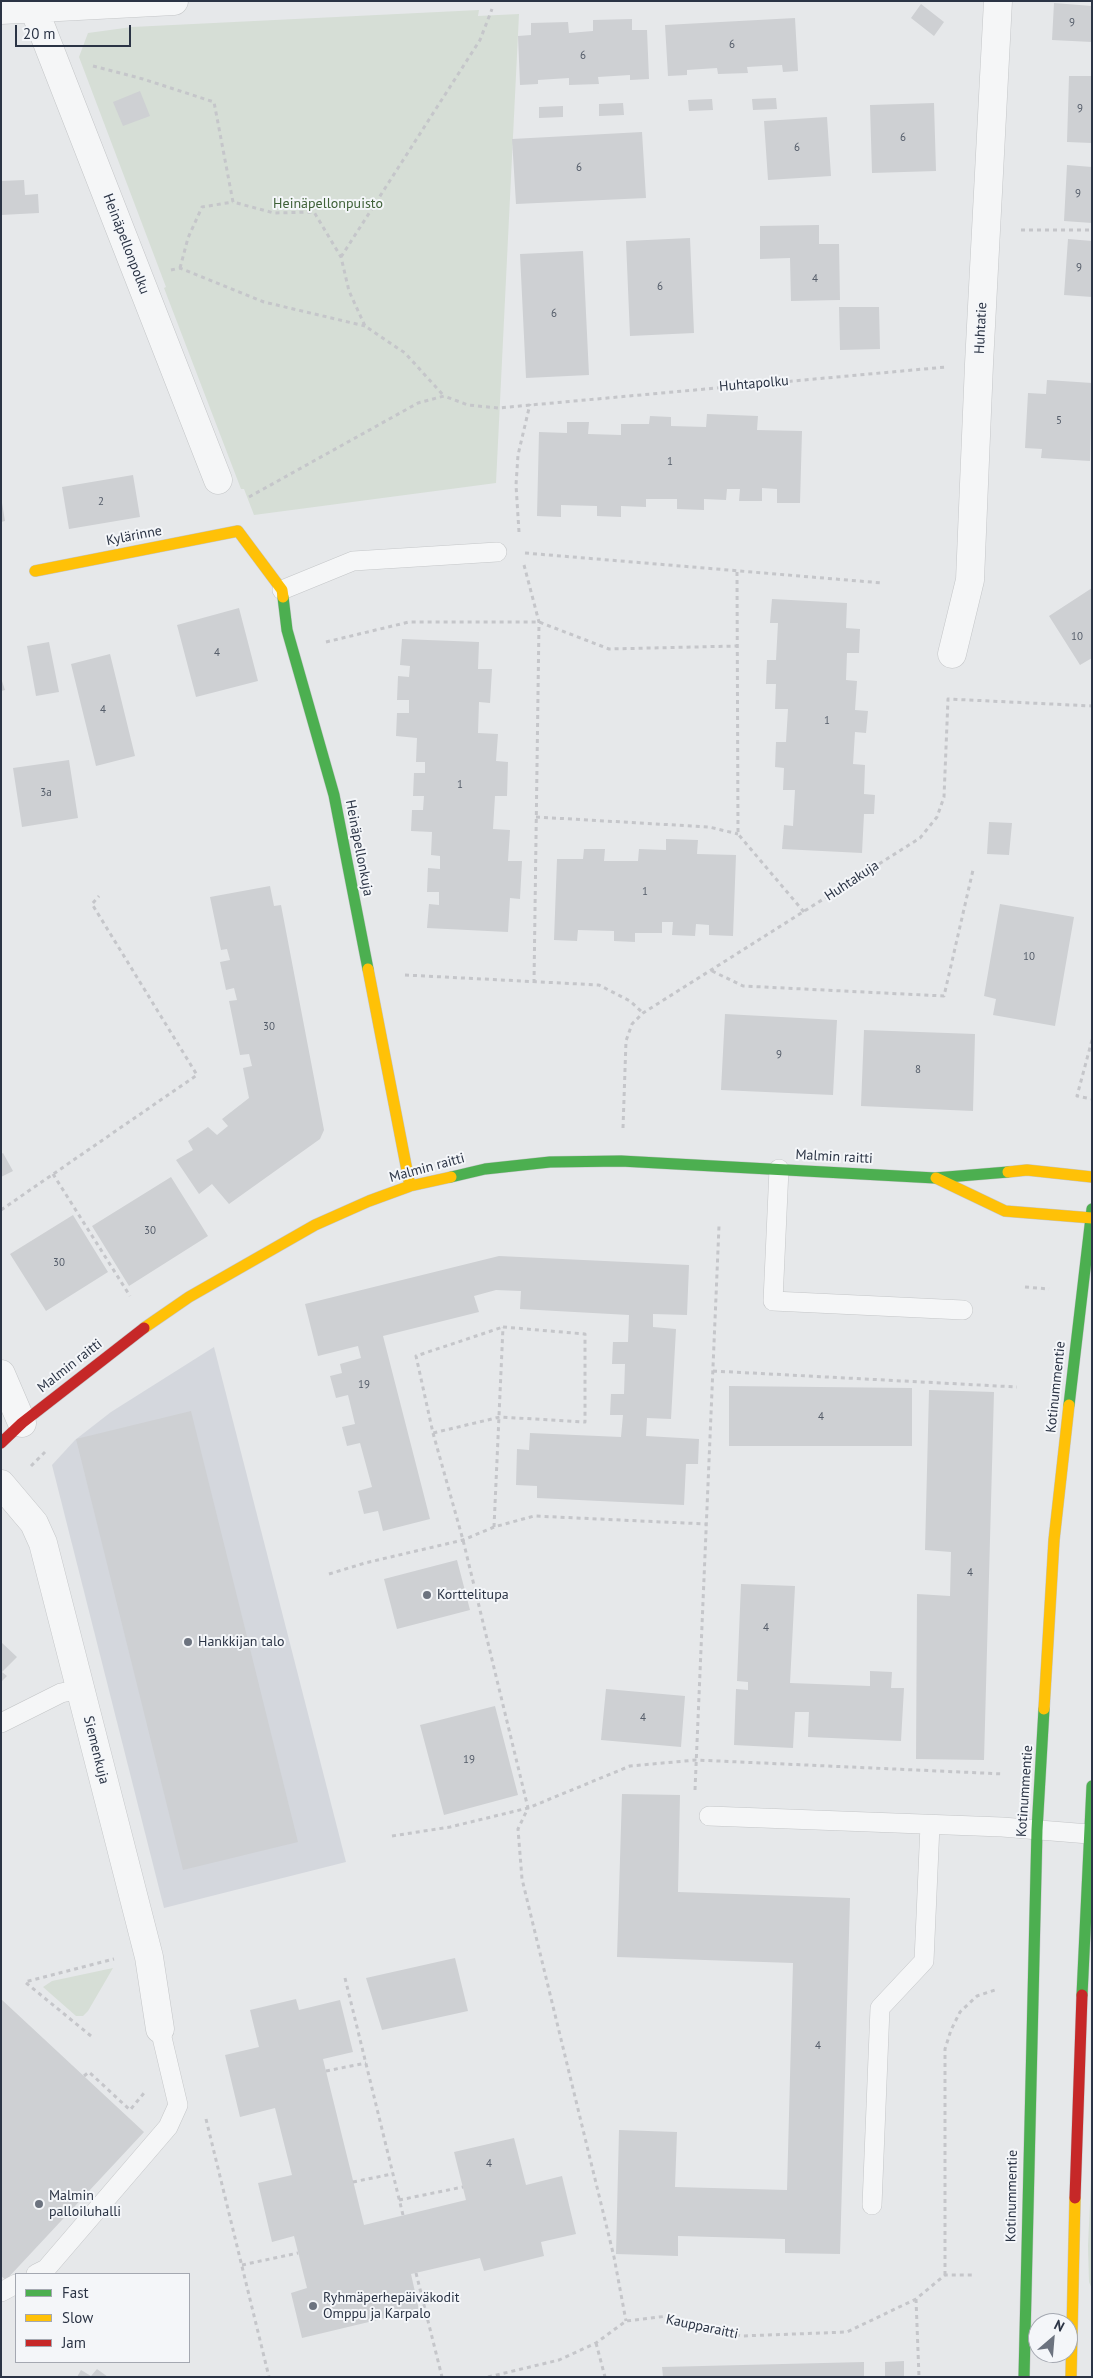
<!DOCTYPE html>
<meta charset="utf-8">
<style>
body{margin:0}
#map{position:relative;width:1093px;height:2378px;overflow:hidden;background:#e6e8ea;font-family:"PT Sans",sans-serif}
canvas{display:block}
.frame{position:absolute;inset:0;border:2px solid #2b3445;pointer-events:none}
.legend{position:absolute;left:15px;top:2273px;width:175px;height:90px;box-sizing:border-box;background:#f4f6f9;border:1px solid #a4a8b1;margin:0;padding:6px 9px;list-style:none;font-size:15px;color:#2b3445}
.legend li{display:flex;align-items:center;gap:10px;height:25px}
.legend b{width:25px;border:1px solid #a4a8b1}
.north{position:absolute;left:1028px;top:2313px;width:50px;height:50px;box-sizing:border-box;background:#f4f6f9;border:1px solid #a4a8b1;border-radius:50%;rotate:27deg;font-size:14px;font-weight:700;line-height:20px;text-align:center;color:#2b3445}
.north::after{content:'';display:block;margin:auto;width:18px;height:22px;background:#6c737f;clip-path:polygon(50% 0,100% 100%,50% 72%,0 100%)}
.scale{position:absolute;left:15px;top:25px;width:116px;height:22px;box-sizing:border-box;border:2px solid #2b3445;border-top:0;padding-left:6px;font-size:15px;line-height:18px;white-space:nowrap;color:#2b3445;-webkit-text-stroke:4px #f4f6f9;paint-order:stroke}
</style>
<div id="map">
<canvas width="1093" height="2378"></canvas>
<div class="frame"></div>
<ul class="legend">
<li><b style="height:6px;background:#4caf50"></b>Fast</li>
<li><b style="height:6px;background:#ffc107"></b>Slow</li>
<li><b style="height:6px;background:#c62828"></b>Jam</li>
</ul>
<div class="north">N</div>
<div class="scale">20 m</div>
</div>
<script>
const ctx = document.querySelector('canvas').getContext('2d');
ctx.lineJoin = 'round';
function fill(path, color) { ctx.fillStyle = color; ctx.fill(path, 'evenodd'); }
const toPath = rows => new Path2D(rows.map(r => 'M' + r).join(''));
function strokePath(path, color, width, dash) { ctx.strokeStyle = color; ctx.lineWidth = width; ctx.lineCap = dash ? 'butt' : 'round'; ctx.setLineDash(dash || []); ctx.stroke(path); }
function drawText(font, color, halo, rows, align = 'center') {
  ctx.font = font + ' "PT Sans",sans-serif'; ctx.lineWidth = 4; ctx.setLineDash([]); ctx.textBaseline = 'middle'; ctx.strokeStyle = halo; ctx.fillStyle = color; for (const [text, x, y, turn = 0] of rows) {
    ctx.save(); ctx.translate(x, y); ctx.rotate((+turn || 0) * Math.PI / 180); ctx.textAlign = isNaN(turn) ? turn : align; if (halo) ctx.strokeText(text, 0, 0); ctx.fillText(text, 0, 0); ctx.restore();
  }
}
fill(toPath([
 [214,1347,346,1862,164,1908,52,1465,75,1440,111,1412]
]), '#d4d7dd');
fill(toPath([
 [479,10,478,16,519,14,496,483,254,515,244,489,241,489,164,288,166,287,79,57,88,33,132,27],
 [113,1968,88,2011,83,2016,76,2016,43,1987,52,1981],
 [1092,2159,1092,2289,1089,2282,1088,2246]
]), '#d6ded6');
fill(toPath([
 [1054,3,1092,6,1092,42,1052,40],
 [921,4,944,22,934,36,911,18],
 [795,18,798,71,783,72,782,65,747,67,748,73,718,74,717,68,687,70,687,75,668,76,665,25],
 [632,19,632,30,647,30,649,79,630,80,630,75,598,77,599,84,569,85,569,78,538,80,538,84,520,85,518,36,531,35,531,23,568,22,569,33,593,31,593,20],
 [1069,76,1092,76,1092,143,1067,142],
 [140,91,150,116,123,126,113,102],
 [776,98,777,109,753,110,752,99],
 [712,99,713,110,689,111,688,100],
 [623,103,624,115,599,116,599,104],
 [934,103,936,171,872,173,870,105],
 [563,106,563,117,539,118,539,107],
 [827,117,831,176,768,180,764,121],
 [642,132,646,198,516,204,512,139],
 [1067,165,1092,167,1092,223,1064,221],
 [24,180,25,195,38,194,39,213,1,215,1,181],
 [819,225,819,244,839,244,840,300,791,301,790,258,760,259,760,226],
 [690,238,694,333,630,336,626,241],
 [1068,239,1092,241,1092,297,1064,295],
 [583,251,589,375,526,378,520,254],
 [839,307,879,307,880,349,840,350],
 [1047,380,1092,383,1090,461,1041,458,1042,449,1025,448,1028,393,1046,394],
 [707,414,758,416,757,430,802,431,800,503,777,503,777,489,762,488,762,501,739,501,740,489,727,489,726,500,704,499,704,510,677,509,677,499,646,499,646,507,621,506,621,517,597,516,597,506,561,505,561,517,537,516,539,432,567,433,567,422,589,422,588,434,621,435,621,424,649,424,650,416,671,417,671,426,706,427],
 [133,475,140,517,69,529,62,487],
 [1,497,5,521,1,522],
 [1092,588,1092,658,1080,665,1049,616],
 [772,599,847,603,846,628,860,629,859,653,847,653,846,680,857,681,855,710,868,711,866,733,855,732,853,764,865,765,864,794,875,795,874,814,864,814,862,853,782,849,784,825,793,826,795,790,783,790,784,768,775,767,776,742,786,742,788,709,775,709,776,684,766,684,767,660,776,660,778,623,770,623],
 [239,608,258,681,196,697,177,625],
 [402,639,479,642,478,669,492,669,490,703,479,702,478,733,498,734,496,761,508,762,507,796,495,796,493,829,510,830,508,861,522,861,520,899,510,898,508,932,427,928,429,904,439,905,439,892,427,892,428,868,440,869,440,856,431,855,432,832,411,831,412,810,423,810,424,796,413,796,414,773,425,773,425,762,416,762,417,738,396,736,397,713,409,713,409,700,397,700,398,676,409,677,410,666,400,665],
 [49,642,59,692,36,696,27,646],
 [110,654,135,756,96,766,71,664],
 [1,678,5,690,1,691],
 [69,760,78,818,22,827,13,768],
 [989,822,1012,823,1009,855,987,854],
 [666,839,698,840,697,854,736,855,733,936,709,935,709,925,696,924,695,936,672,935,673,922,662,922,662,933,635,933,635,942,614,941,614,931,578,930,577,941,554,940,557,859,583,859,584,849,605,849,604,861,638,861,639,849,666,850],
 [270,886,274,906,281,905,324,1130,320,1139,229,1204,212,1184,199,1194,176,1160,193,1150,188,1141,208,1127,217,1135,228,1126,222,1119,249,1098,243,1068,252,1066,249,1054,240,1055,229,1001,237,1000,234,988,226,990,220,962,230,960,227,949,221,950,210,897],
 [1000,904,1074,917,1055,1026,993,1015,996,999,984,996],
 [725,1014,837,1020,833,1095,721,1090],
 [864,1030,975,1034,973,1111,861,1106],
 [3,1153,13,1171,1,1177,1,1154],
 [171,1177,208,1236,129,1286,92,1226],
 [73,1215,108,1272,46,1311,10,1254],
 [499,1256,689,1265,687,1315,653,1314,653,1327,676,1329,671,1419,647,1418,646,1436,699,1439,698,1464,686,1464,684,1505,537,1498,537,1486,516,1485,517,1449,529,1450,530,1433,621,1437,623,1415,610,1415,611,1394,624,1394,625,1364,612,1364,613,1342,628,1342,629,1315,520,1309,521,1291,496,1290,474,1296,479,1312,383,1336,430,1519,383,1531,378,1511,364,1514,358,1491,372,1487,360,1443,347,1446,342,1427,355,1424,348,1395,336,1398,330,1376,342,1373,340,1364,361,1358,358,1346,318,1356,305,1304],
 [729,1386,912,1388,912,1446,729,1446],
 [929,1390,994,1392,984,1760,916,1759,917,1594,950,1596,951,1552,925,1550],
 [191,1411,298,1842,183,1870,76,1439],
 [457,1560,470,1610,397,1629,384,1579],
 [741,1584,795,1586,790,1683,870,1686,870,1671,892,1672,891,1688,904,1688,901,1741,808,1737,809,1712,795,1712,793,1748,734,1745,736,1689,748,1690,748,1682,737,1681],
 [1,1642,17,1657,2,1672,7,1676,1,1682],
 [606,1689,685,1696,681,1747,601,1740],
 [495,1706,518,1795,444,1815,420,1725],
 [622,1794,680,1795,678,1892,850,1898,840,2254,785,2253,785,2239,678,2236,678,2256,616,2254,619,2130,677,2132,675,2187,787,2190,793,1963,617,1957],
 [455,1958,468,2011,382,2030,366,1978],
 [1,1999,144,2132,6,2280,1,2276],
 [296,1999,299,2010,340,2000,353,2052,323,2059,364,2225,466,2200,454,2152,514,2138,526,2185,562,2176,576,2234,541,2242,544,2256,484,2271,480,2258,411,2274,419,2310,302,2338,291,2293,307,2288,294,2236,272,2242,258,2183,292,2175,275,2108,240,2117,225,2055,259,2047,250,2010],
 [904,2361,904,2377,885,2377,885,2362],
 [864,2362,864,2377,663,2377,662,2367],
 [97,2369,108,2377,77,2377,81,2370,91,2376]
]), '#ced0d3');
const lane = toPath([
 [282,590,353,561,497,552],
 [779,1169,773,1301,963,1310],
 [1,1723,61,1693,80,1689],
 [709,1816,1002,1827,1089,1834],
 [872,2205,880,2008,924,1961,930,1825],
 [36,2274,46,2269,168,2127,178,2105,160,2029],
 [1,2292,16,2284]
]);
const street = toPath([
 [36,1,34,9,218,480],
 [1,10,174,1],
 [952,654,970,580,979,364,998,1],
 [1,1374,22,1423],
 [1,1484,34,1523,43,1543,149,1957,160,2029]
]);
const fast = toPath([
 [283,597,287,630,334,795,368,969],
 [451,1177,485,1169,550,1162,621,1161,935,1178,1008,1172],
 [1069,1405,1092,1209],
 [1082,1995,1092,1786],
 [1024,2377,1037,1830,1044,1709]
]);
const slow = toPath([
 [35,571,238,531,282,590,283,597],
 [368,969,410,1186],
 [1008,1172,1027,1170,1092,1177],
 [936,1178,1005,1211,1092,1218],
 [144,1328,189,1297,315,1225,369,1201,410,1186,451,1177],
 [1044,1709,1054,1540,1069,1405],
 [1071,2377,1075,2198]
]);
const jam = toPath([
 [1,1443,22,1423,144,1328],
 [1075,2198,1082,1995]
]);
strokePath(lane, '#c4c6c8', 20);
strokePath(street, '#c4c6c8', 29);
strokePath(fast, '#c4c6c8', 12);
strokePath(slow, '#c4c6c8', 12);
strokePath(jam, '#c4c6c8', 12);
strokePath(toPath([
 [93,66,143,79,214,102,233,202,274,213,314,212,341,257,349,291,365,326,405,353,444,396],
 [1021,230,1092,230],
 [341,257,480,40,492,9],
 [180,268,188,238,202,207,233,202],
 [171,270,180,268,264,302,365,326],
 [249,497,418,403,444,396,468,405,498,408,946,367],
 [519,532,516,485,518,455,530,404],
 [525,553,883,583],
 [524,565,539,622,534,983],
 [737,572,738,834,804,912],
 [326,642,409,622,539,622,609,649,737,646],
 [536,817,709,827,738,834],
 [712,971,743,986,944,996,973,870],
 [405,975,599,985,630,1001,643,1013],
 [1092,1040,1077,1096,1092,1099],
 [623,1128,626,1041,632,1024,643,1013,920,838,937,817,944,797,948,699,1092,706],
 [53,1174,130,1296],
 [1,1210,197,1075,92,904,99,896],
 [1025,1287,1049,1289],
 [503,1327,585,1334,585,1422,500,1417,433,1433,416,1356,503,1327],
 [713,1371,1017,1387],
 [433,1433,463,1540,528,1808,518,1829,522,1879,614,2257,626,2321],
 [31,1466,45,1452],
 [494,1527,503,1327],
 [329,1574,365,1563,463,1540,494,1527,534,1516,706,1524],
 [695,1790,719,1226],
 [392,1836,450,1827,528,1808,630,1766,696,1760,1004,1774],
 [345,1978,403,2215],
 [91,2036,25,1982,114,1959],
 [326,2071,366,2063],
 [84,2076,89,2072,130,2110,144,2093],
 [206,2119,269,2377],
 [353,2182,392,2174],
 [399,2200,463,2187],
 [242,2265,298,2253],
 [416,2273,442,2377],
 [945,2275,945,2049,951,2030,960,2012,977,1996,995,1990],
 [916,2299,919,2377],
 [596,2343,605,2377],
 [488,2377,559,2360,596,2343,626,2321,668,2316,710,2330,742,2336,847,2332,916,2299,945,2275,972,2275]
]), '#c5c6ca', 3, [4, 4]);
strokePath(lane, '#f5f6f7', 19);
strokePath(street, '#f5f6f7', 28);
strokePath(fast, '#4caf50', 11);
strokePath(slow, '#ffc107', 11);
strokePath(jam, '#c62828', 11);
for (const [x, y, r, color] of [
 [427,1595,5,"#6c737f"],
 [188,1642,5,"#6c737f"],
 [39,2204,5,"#6c737f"],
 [313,2306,5,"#6c737f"]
]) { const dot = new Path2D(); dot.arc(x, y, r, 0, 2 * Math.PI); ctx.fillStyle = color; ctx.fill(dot); strokePath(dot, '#f4f6f9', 2); }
drawText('11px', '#545c69', null, [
 ["9",1072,23],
 ["6",732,45],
 ["6",583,56],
 ["9",1080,109],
 ["6",903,138],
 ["6",797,148],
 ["6",579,168],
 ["9",1078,194],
 ["9",1079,268],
 ["4",815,279],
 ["6",660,287],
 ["6",554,314],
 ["5",1059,421],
 ["1",670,462],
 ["2",101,502],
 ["10",1077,637],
 ["4",217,653],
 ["4",103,710],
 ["1",827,721],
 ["1",460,785],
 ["3a",46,793],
 ["1",645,892],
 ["10",1029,957],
 ["30",269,1027],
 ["9",779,1055],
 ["8",918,1070],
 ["30",150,1231],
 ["30",59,1263],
 ["19",364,1385],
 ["4",821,1417],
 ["4",970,1573],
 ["4",766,1628],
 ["4",643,1718],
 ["19",469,1760],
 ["4",818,2046],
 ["4",489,2164]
]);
drawText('14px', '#3f6138', '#f4f6f9', [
 ["Heinäpellonpuisto",328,204]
]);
drawText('14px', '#2b3445', '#f4f6f9', [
 ["Heinäpellonpolku",126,244,69],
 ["Huhtatie",981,328,-87],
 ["Huhtapolku",754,384,-5],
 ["Kylärinne",134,536,-11],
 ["Heinäpellonkuja",359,848,79],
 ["Huhtakuja",852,881,-33],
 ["Malmin raitti",834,1157,3],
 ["Malmin raitti",427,1168,-15],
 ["Malmin raitti",70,1366,-38],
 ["Kotinummentie",1056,1387,-84],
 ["Siemenkuja",96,1750,76],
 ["Kotinummentie",1025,1791,-86],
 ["Kotinummentie",1012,2196,-89],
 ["Kaupparaitti",702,2327,12]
]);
drawText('14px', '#2b3445', '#f4f6f9', [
 ["Korttelitupa",437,1595],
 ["Hankkijan talo",198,1642],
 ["Malmin",49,2196],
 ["palloiluhalli",49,2212],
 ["Ryhmäperhepäiväkodit",323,2298],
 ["Omppu ja Karpalo",323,2314]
], 'left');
</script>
